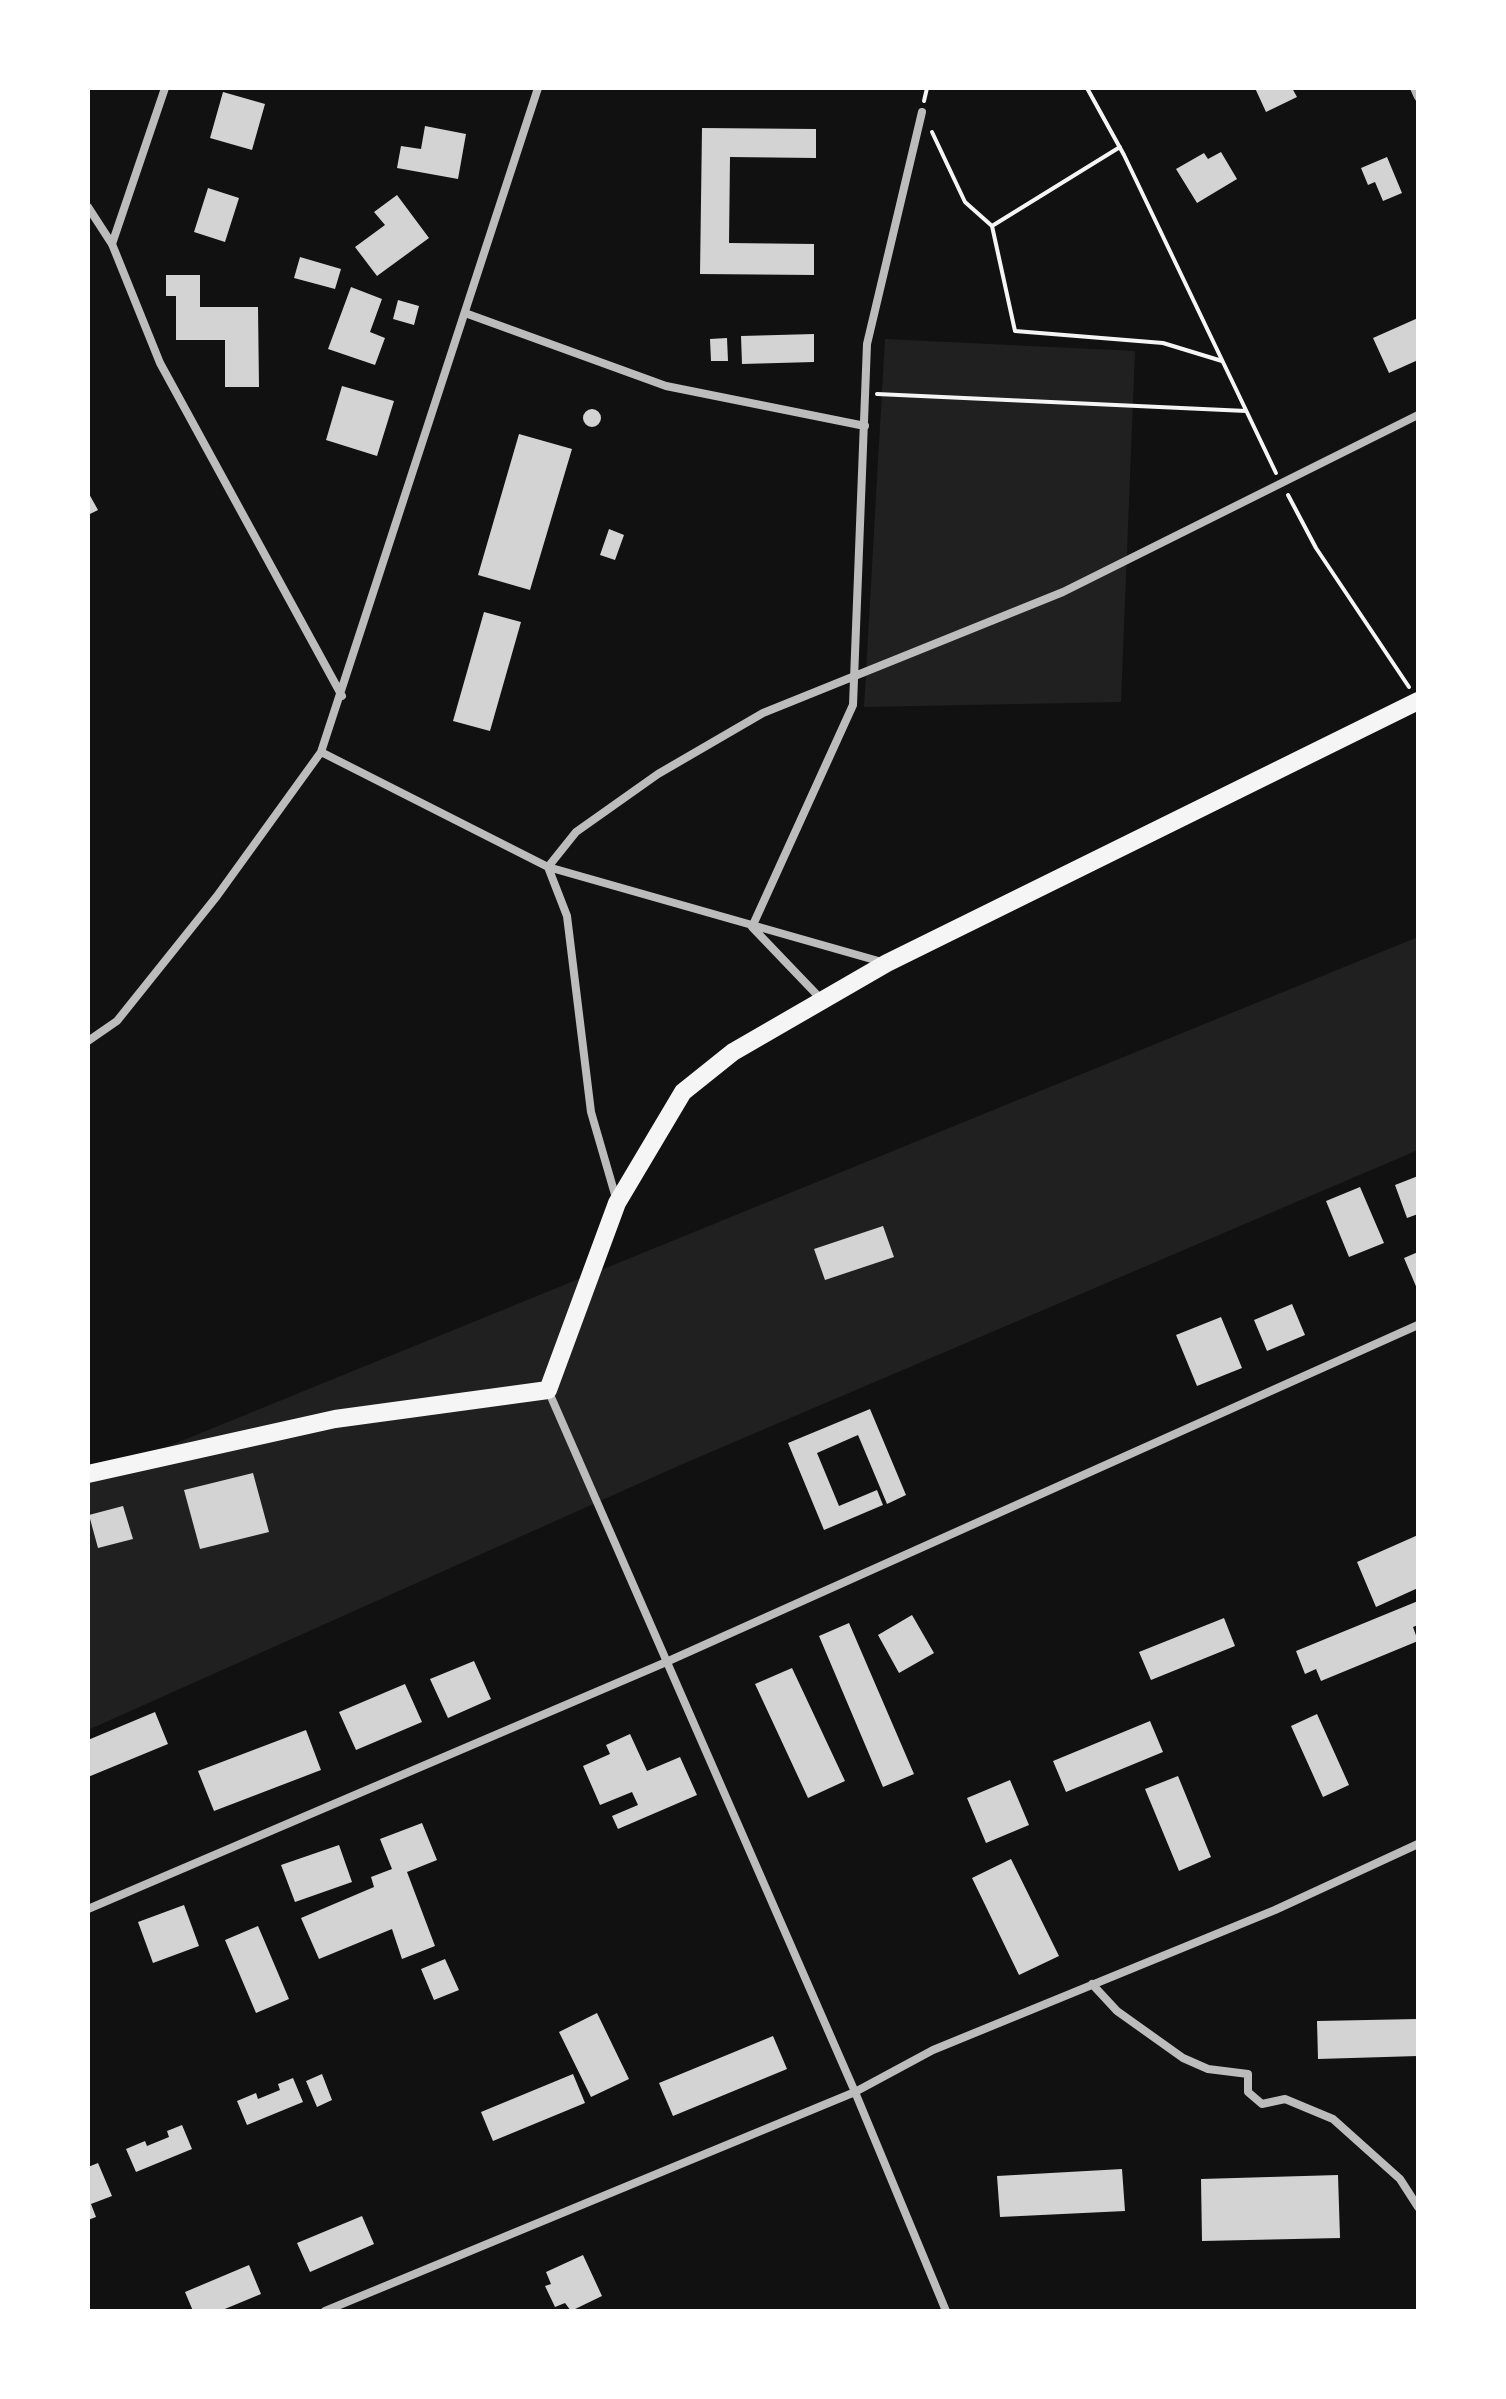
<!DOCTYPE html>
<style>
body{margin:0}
#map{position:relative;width:1506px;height:2399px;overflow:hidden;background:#111;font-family:Figtree,sans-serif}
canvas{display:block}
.frame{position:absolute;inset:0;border:90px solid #fff;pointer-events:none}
</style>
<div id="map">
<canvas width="1506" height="2399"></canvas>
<div class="frame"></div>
</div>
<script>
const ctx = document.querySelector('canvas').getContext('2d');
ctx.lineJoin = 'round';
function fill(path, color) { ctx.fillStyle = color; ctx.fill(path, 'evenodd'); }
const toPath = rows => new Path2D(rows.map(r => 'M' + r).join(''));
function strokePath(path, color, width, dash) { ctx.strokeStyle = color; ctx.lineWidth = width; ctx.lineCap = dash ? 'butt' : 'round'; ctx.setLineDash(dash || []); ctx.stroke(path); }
fill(toPath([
 [885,339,1135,351,1121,702,864,707],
 [1418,937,1418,1150,685,1463,88,1730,88,1479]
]), '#202020');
fill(toPath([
 [1255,88,1292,88,1297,97,1266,112],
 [223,92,265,104,252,150,210,138],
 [425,126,466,134,458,179,397,168,401,146,421,149],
 [702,128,816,129,816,158,730,157,729,243,814,244,814,275,700,274],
 [1221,152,1237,179,1197,203,1176,169,1204,153,1208,159],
 [1387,157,1402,193,1383,201,1375,182,1368,185,1361,168],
 [208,188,239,198,225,242,194,232],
 [397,195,429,238,377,276,355,247,385,225,374,212],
 [300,257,341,269,335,289,294,278],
 [166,275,200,275,200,307,258,307,259,387,225,387,225,340,176,340,176,296,166,296],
 [351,287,382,299,370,332,385,338,375,365,328,349],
 [398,300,419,306,414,325,393,319],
 [1418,318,1418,360,1389,373,1373,338],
 [814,334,814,362,742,364,741,336],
 [727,338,728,361,711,361,710,339],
 [342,386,394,401,377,456,326,440],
 '583 418a9 9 0 1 1 18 0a9 9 0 1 1-18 0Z',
 [519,434,572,449,530,590,478,575],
 [88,492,98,510,88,515],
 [609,529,624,535,615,560,600,555],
 [484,612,521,622,490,731,453,721],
 [1418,1176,1418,1214,1407,1218,1395,1185],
 [1360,1187,1384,1243,1349,1257,1326,1201],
 [883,1226,894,1257,825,1280,814,1249],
 [1418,1252,1418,1291,1404,1258],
 [1292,1304,1305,1335,1267,1351,1254,1320],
 [1221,1317,1242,1368,1197,1386,1176,1335],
 [870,1409,906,1495,887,1504,858,1435,817,1453,839,1506,877,1490,883,1505,824,1530,788,1443],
 [253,1473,269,1532,200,1549,184,1490],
 [123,1506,133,1539,98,1548,89,1515],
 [1418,1535,1418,1588,1376,1607,1357,1562],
 [1418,1601,1418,1625,1413,1627,1418,1641,1321,1681,1316,1669,1305,1674,1296,1651],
 [912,1615,934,1653,899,1673,878,1635],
 [1224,1618,1235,1646,1151,1680,1139,1652],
 [849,1623,914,1774,883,1787,819,1636],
 [474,1661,491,1699,448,1718,430,1679],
 [792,1668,845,1781,808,1798,755,1684],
 [405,1684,422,1722,356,1750,339,1712],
 [155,1712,168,1744,88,1777,88,1740],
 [1317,1714,1349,1785,1323,1797,1291,1726],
 [1150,1721,1163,1752,1066,1792,1053,1761],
 [306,1730,321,1770,214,1811,198,1771],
 [630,1734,647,1771,680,1757,697,1795,618,1829,612,1816,638,1805,632,1792,600,1805,583,1766,610,1754,606,1745],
 [1178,1776,1211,1857,1179,1871,1145,1789],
 [1010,1780,1029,1825,986,1843,967,1798],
 [422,1823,437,1860,407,1872,435,1946,402,1959,392,1929,319,1959,301,1918,374,1887,371,1877,392,1869,380,1839],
 [339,1845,352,1882,295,1902,281,1865],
 [1011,1859,1059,1956,1019,1975,972,1878],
 [184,1905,199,1946,153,1963,138,1922],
 [258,1926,289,1999,256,2013,225,1940],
 [445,1959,459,1990,434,2000,421,1969],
 [597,2013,629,2079,591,2097,559,2032],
 [1418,2019,1418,2056,1318,2059,1317,2021],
 [773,2036,787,2069,673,2116,659,2083],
 [322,2074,332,2100,317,2107,306,2081],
 [573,2074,585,2103,493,2141,481,2112],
 [293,2078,303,2102,247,2125,237,2101,256,2093,258,2099,280,2090,278,2084],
 [182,2125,192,2149,136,2172,126,2149,145,2141,147,2146,169,2137,167,2131],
 [98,2163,112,2196,91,2204,96,2217,88,2220,88,2167],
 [1122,2169,1125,2211,1000,2217,997,2176],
 [1338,2175,1340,2238,1202,2241,1201,2179],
 [362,2216,374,2244,310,2272,297,2243],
 [583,2255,602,2296,571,2311,565,2303,555,2307,545,2286,551,2284,546,2272],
 [249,2265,261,2294,220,2311,193,2311,185,2292]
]), '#d3d3d3');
strokePath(toPath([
 [1087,88,1124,155,1276,473],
 [924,101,927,88],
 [932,132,965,202,992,226],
 [1120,147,992,226,1015,331,1163,343,1222,361],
 [877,394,1246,411],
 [1288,495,1316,548,1409,687]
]), '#f5f5f5', 4);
strokePath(toPath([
 [1414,88,1418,97],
 [88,207,112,244,160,363,342,696],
 [112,244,165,88],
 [465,313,666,386,865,426],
 [321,752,548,867,882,962],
 [548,867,576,832,658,774,763,713,1063,592,1418,415],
 [548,867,567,916,591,1112,616,1198],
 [821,999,752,927,853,705,867,344,922,112],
 [88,1041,117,1021,217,896,321,752,538,88],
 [548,1390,855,2092,946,2311],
 [88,1909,664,1663,1418,1325],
 [1092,1984,1117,2011,1183,2058,1208,2069,1248,2074,1248,2092,1262,2104,1285,2099,1333,2119,1400,2179,1418,2207],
 [325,2311,855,2092,933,2050,1275,1910,1418,1844]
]), '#bcbcbc', 8);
strokePath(toPath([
 [88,1474,335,1419,548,1390,617,1203,683,1092,733,1052,887,963,1418,701]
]), '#f5f5f5', 18);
</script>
